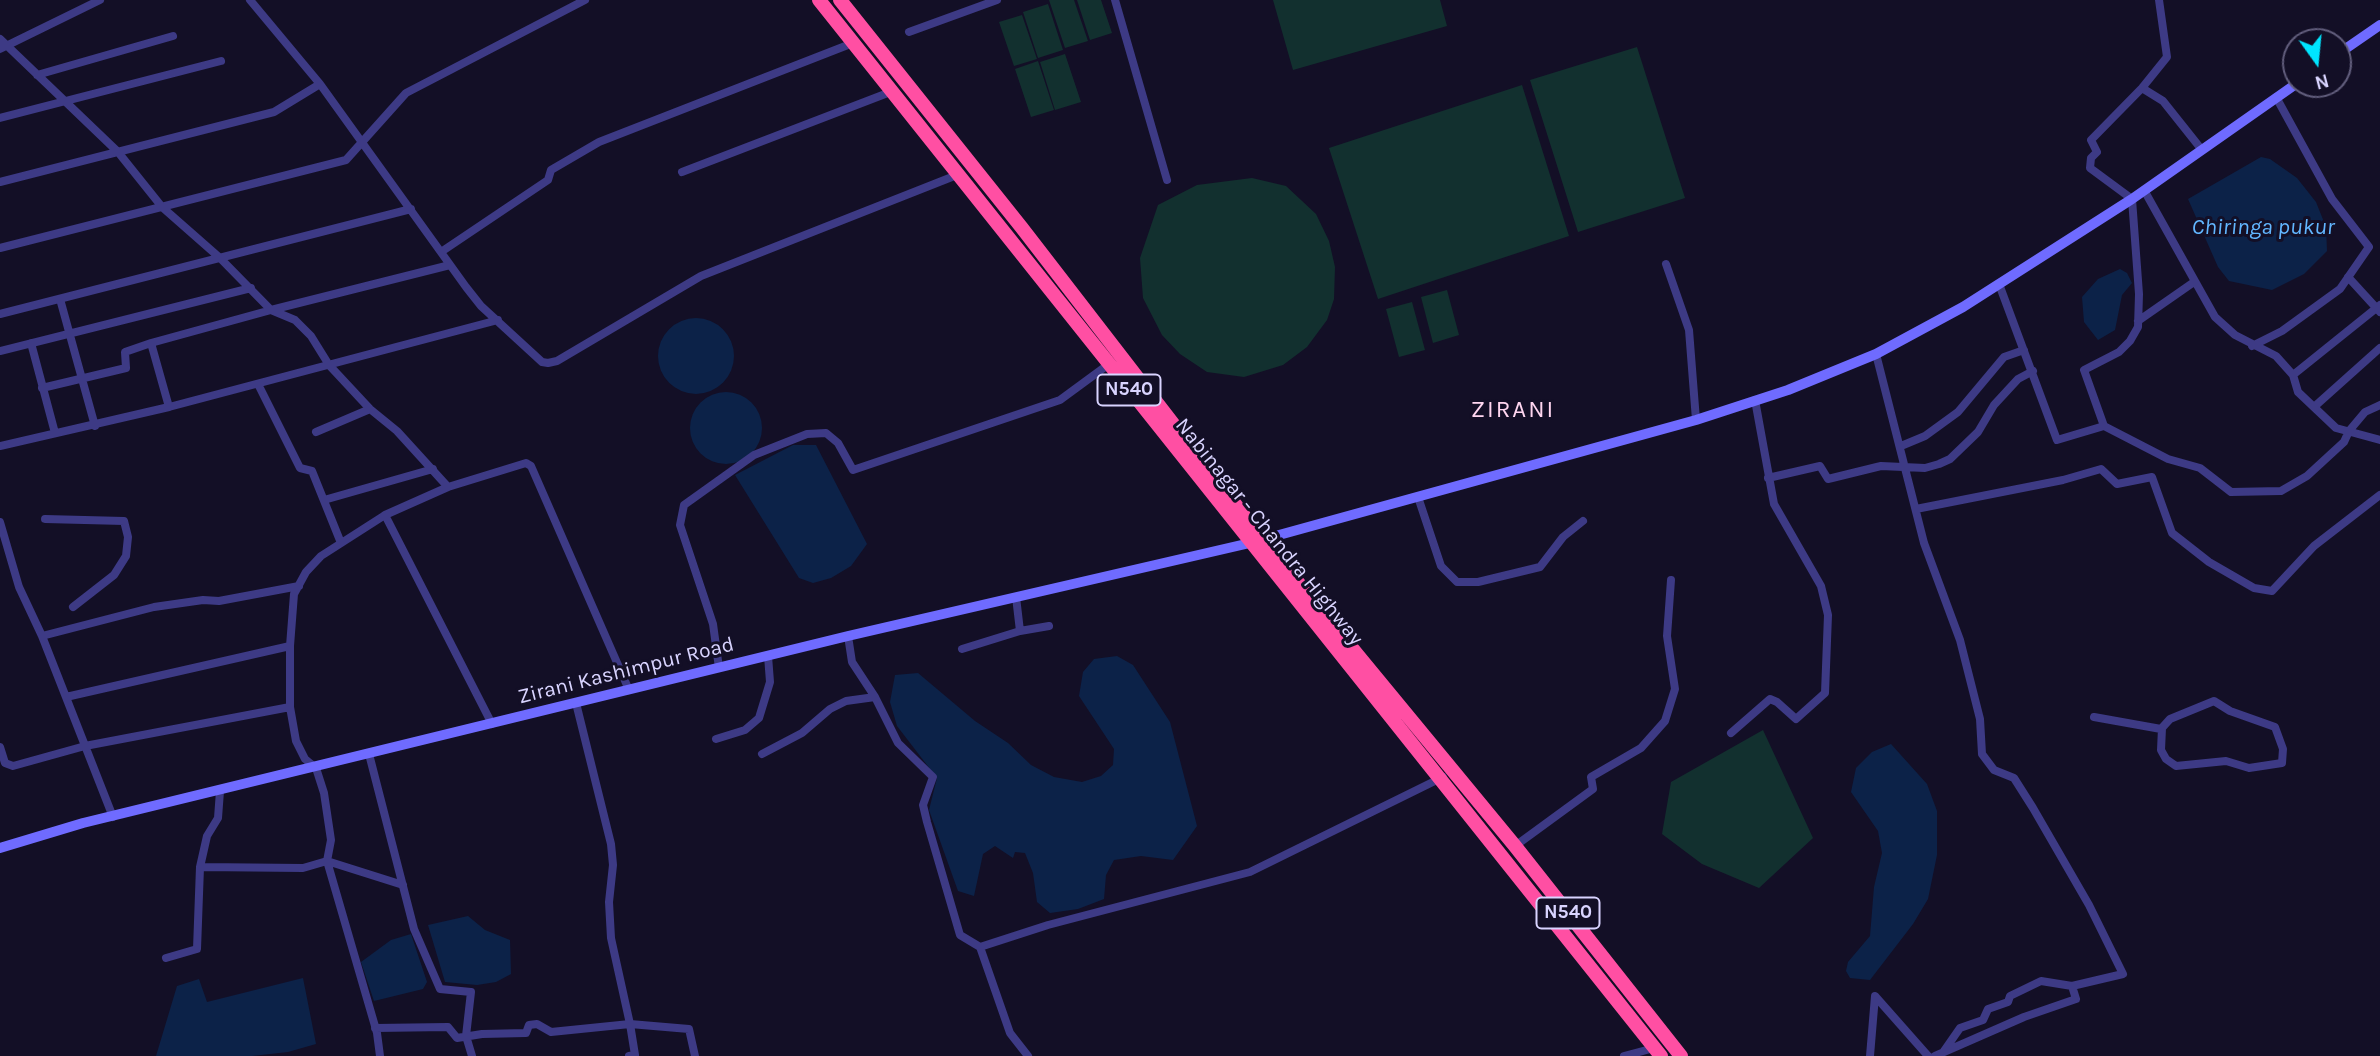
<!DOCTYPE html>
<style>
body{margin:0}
#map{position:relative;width:2380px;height:1056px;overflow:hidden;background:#130f26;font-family:Karla,sans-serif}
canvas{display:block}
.north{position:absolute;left:2282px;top:28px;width:70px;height:70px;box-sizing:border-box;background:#130f26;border:2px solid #625e7d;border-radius:50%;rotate:165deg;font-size:19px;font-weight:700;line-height:28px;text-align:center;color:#d9d4ff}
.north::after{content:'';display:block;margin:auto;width:24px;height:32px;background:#00e5ff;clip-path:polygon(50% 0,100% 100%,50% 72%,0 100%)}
</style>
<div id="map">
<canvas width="2380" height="1056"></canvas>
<div class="north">N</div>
</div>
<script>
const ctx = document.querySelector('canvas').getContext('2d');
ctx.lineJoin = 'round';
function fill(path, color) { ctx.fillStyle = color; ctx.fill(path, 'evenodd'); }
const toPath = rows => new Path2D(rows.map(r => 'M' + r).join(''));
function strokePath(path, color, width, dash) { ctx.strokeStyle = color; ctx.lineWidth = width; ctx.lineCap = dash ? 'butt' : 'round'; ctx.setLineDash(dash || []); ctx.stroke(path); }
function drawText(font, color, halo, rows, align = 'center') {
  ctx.font = font + ' Karla,sans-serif'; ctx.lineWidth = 6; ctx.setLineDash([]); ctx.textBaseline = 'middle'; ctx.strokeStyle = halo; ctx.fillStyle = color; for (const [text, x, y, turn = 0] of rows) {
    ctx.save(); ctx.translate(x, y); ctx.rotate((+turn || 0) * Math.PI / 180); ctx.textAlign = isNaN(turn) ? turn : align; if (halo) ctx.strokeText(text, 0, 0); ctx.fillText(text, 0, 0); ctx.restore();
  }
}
fill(toPath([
 [1049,0,1074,0,1088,41,1065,48],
 [1077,0,1101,0,1112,33,1090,40],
 [1273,0,1440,0,1447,26,1293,70],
 [1048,4,1063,50,1038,58,1023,12],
 [1022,15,1037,59,1014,66,999,22],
 [1637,47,1685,198,1578,232,1530,80],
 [1065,54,1081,102,1055,110,1040,62],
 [1038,61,1054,110,1031,117,1015,69],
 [1522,85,1569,236,1378,299,1329,148],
 [1252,178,1286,186,1316,214,1329,241,1335,267,1334,299,1327,320,1307,347,1283,365,1244,377,1207,372,1180,354,1162,335,1143,298,1140,258,1158,205,1197,185],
 [1447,290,1459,335,1433,343,1421,297],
 [1412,302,1425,350,1399,357,1386,309],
 [1763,730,1813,838,1759,888,1702,864,1662,834,1671,782]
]), '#12302f');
fill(toPath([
 [2261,157,2270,159,2297,178,2316,202,2326,227,2327,251,2304,274,2272,290,2229,281,2218,267,2188,199],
 [2120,269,2127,273,2132,283,2122,295,2115,330,2098,340,2084,322,2082,297,2098,279],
 '658 356a38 38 0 1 1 76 0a38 38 0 1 1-76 0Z',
 '690 428a36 36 0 1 1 72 0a36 36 0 1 1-72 0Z',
 [793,445,816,445,867,544,851,566,831,578,813,583,799,578,735,475],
 [1117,656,1133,665,1170,722,1197,826,1173,860,1141,856,1114,860,1106,875,1104,899,1078,909,1050,913,1037,902,1033,873,1025,853,1015,852,1013,858,995,846,983,854,974,896,958,891,929,810,937,778,897,726,890,702,895,675,918,673,975,721,1008,743,1031,765,1054,777,1082,782,1101,776,1113,765,1114,749,1079,696,1083,672,1094,659],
 [1891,744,1927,784,1937,811,1937,855,1928,899,1913,924,1870,980,1850,978,1846,971,1848,962,1870,936,1874,887,1882,853,1878,831,1851,792,1856,768,1872,752],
 [468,916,485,930,510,940,511,974,496,982,477,985,445,982,428,925],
 [411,934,427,982,423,989,374,1001,361,962,391,940],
 [303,978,316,1044,288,1052,252,1056,156,1056,177,986,199,979,207,1002]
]), '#0c2248');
strokePath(toPath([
 [250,0,320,84,466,287,481,306,542,362,548,363,557,361,701,276,957,175],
 [1115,0,1167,180],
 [2159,0,2167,57,2142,88,2091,140,2097,152,2091,158,2090,168,2132,199,2139,294,2138,327,2130,341,2119,352,2084,370,2104,426,2168,459,2200,468,2231,492,2281,491,2307,476,2344,442,2349,431,2365,412,2380,405],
 [909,32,997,0],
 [0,39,118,152,162,207,220,258,271,310,450,265],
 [0,49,100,0],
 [37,75,173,36],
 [2142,88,2163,101,2202,150],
 [0,118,221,61],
 [682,172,893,91],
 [0,182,274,112,320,84],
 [2144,190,2215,317,2235,335,2276,356,2293,375,2298,392,2336,428,2380,440],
 [0,248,346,160,406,93,585,0],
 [441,252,548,180,551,170,599,142,853,43],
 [1666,264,1689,330,1696,420],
 [2348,277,2380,312],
 [1999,284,2057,440,2104,426],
 [60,299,95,426],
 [0,314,411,209],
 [2138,321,2194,282],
 [31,343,55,433],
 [2252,346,2282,331,2340,289,2369,247,2332,199,2276,97],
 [0,351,251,288],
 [1876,354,1924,543,1960,640,1980,719,1982,754,1994,770,2014,778,2033,808,2089,905,2123,974,2072,986,2076,999,2024,1017,1935,1056],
 [2293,375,2380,305],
 [258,384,300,468,312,471,341,543],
 [42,388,126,368,125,352,151,343],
 [169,407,498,320],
 [2314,407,2380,348],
 [316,432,370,409],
 [0,446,169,407,151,343,271,310,295,320,311,336,329,365,370,409,397,431,448,487,385,515,492,724],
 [1901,446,1925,436,1958,412,2004,357,2024,350],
 [1768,478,1820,466,1828,479,1881,466,1925,468,1939,464,1950,459,1978,432,1994,405,2018,379,2033,371],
 [448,487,526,463,531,466,629,690],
 [1418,497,1441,566,1457,582,1478,582,1540,567,1563,537,1583,521],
 [324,500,433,469],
 [1916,509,2063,480,2101,469,2117,484,2152,477,2172,533,2209,562,2254,588,2272,591,2314,546,2380,495],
 [45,519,124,521,128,537,126,556,114,575,73,607],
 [0,522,19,587,42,636,113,817],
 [1020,631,1049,626],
 [42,636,154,607,203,600,219,601,299,586],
 [848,636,852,662,875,697],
 [290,646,290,707,296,741,305,759,316,768,324,793,331,840,327,861,377,1033,380,1056],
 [962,649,1020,631,1016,597],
 [719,668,713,624,680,525,684,505,754,455,807,434,826,433,838,443,853,470,1060,400,1109,364],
 [66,697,290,646,294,594,306,572,321,556,385,515],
 [576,703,611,844,613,865,609,902,611,938,630,1024,689,1029,695,1056],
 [2094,717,2161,729,2170,719,2214,701,2230,711,2275,727,2283,749,2282,763,2249,768,2226,761,2176,766,2166,759,2161,750,2162,728],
 [1731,733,1770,699,1777,702,1796,719,1825,693,1828,615,1821,586,1774,504,1755,400],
 [716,739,745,730,759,718,770,682,768,656],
 [0,747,5,763,13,766,85,746,290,707],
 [369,754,414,929,430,966,440,989,471,992,466,1036,472,1056],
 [762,754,802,733,830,709,846,701,875,697,898,743,933,777,923,805,927,822,960,935,980,947,1048,925,1250,872,1443,777],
 [1515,846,1593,789,1591,777,1641,748,1665,721,1675,689,1667,636,1671,580],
 [200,867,303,868,327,861,403,885],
 [980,947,1010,1033,1028,1056],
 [166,958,197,949,200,867,207,836,218,818,220,791],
 [375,1028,448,1027,457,1038,482,1034,526,1033,529,1025,537,1024,551,1032,630,1024,635,1055,629,1056],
 [1944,1051,1960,1028,1983,1020,1988,1009,2008,1002,2010,996,2041,981,2072,986],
 [1624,1056,1654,1048],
 [1870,1056,1875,996,1928,1056]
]), '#3d3a85', 8);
strokePath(toPath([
 [2338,54,2380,25],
 [0,848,83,823,848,636,1250,543,1696,420,1788,390,1876,354,1963,307,2132,199,2296,84]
]), '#6f6bff', 10);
strokePath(toPath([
 [819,0,1661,1056],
 [840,0,1022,228,1262,539,1515,846,1681,1056]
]), '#ff4fa3', 14);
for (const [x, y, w] of [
 [1129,390,63],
 [1568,913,63]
]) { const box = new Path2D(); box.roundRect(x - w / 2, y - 15.5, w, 31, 5); ctx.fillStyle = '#130f26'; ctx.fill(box); strokePath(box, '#d9d4ff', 2); }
drawText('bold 19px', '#d9d4ff', null, [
 ["N540",1129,390],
 ["N540",1568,913]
]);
drawText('21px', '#d9d4ff', '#130f26', [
 ["Nabinagar - Chandra Highway",1269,532,51],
 ["Zirani Kashimpur Road",626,671,-14]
]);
drawText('italic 23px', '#62b6ff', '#130f26', [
 ["Chiringa pukur",2263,227]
]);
ctx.letterSpacing = '2px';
drawText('24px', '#ffd6f0', '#130f26', [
 ["ZIRANI",1513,410]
]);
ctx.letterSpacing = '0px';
</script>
